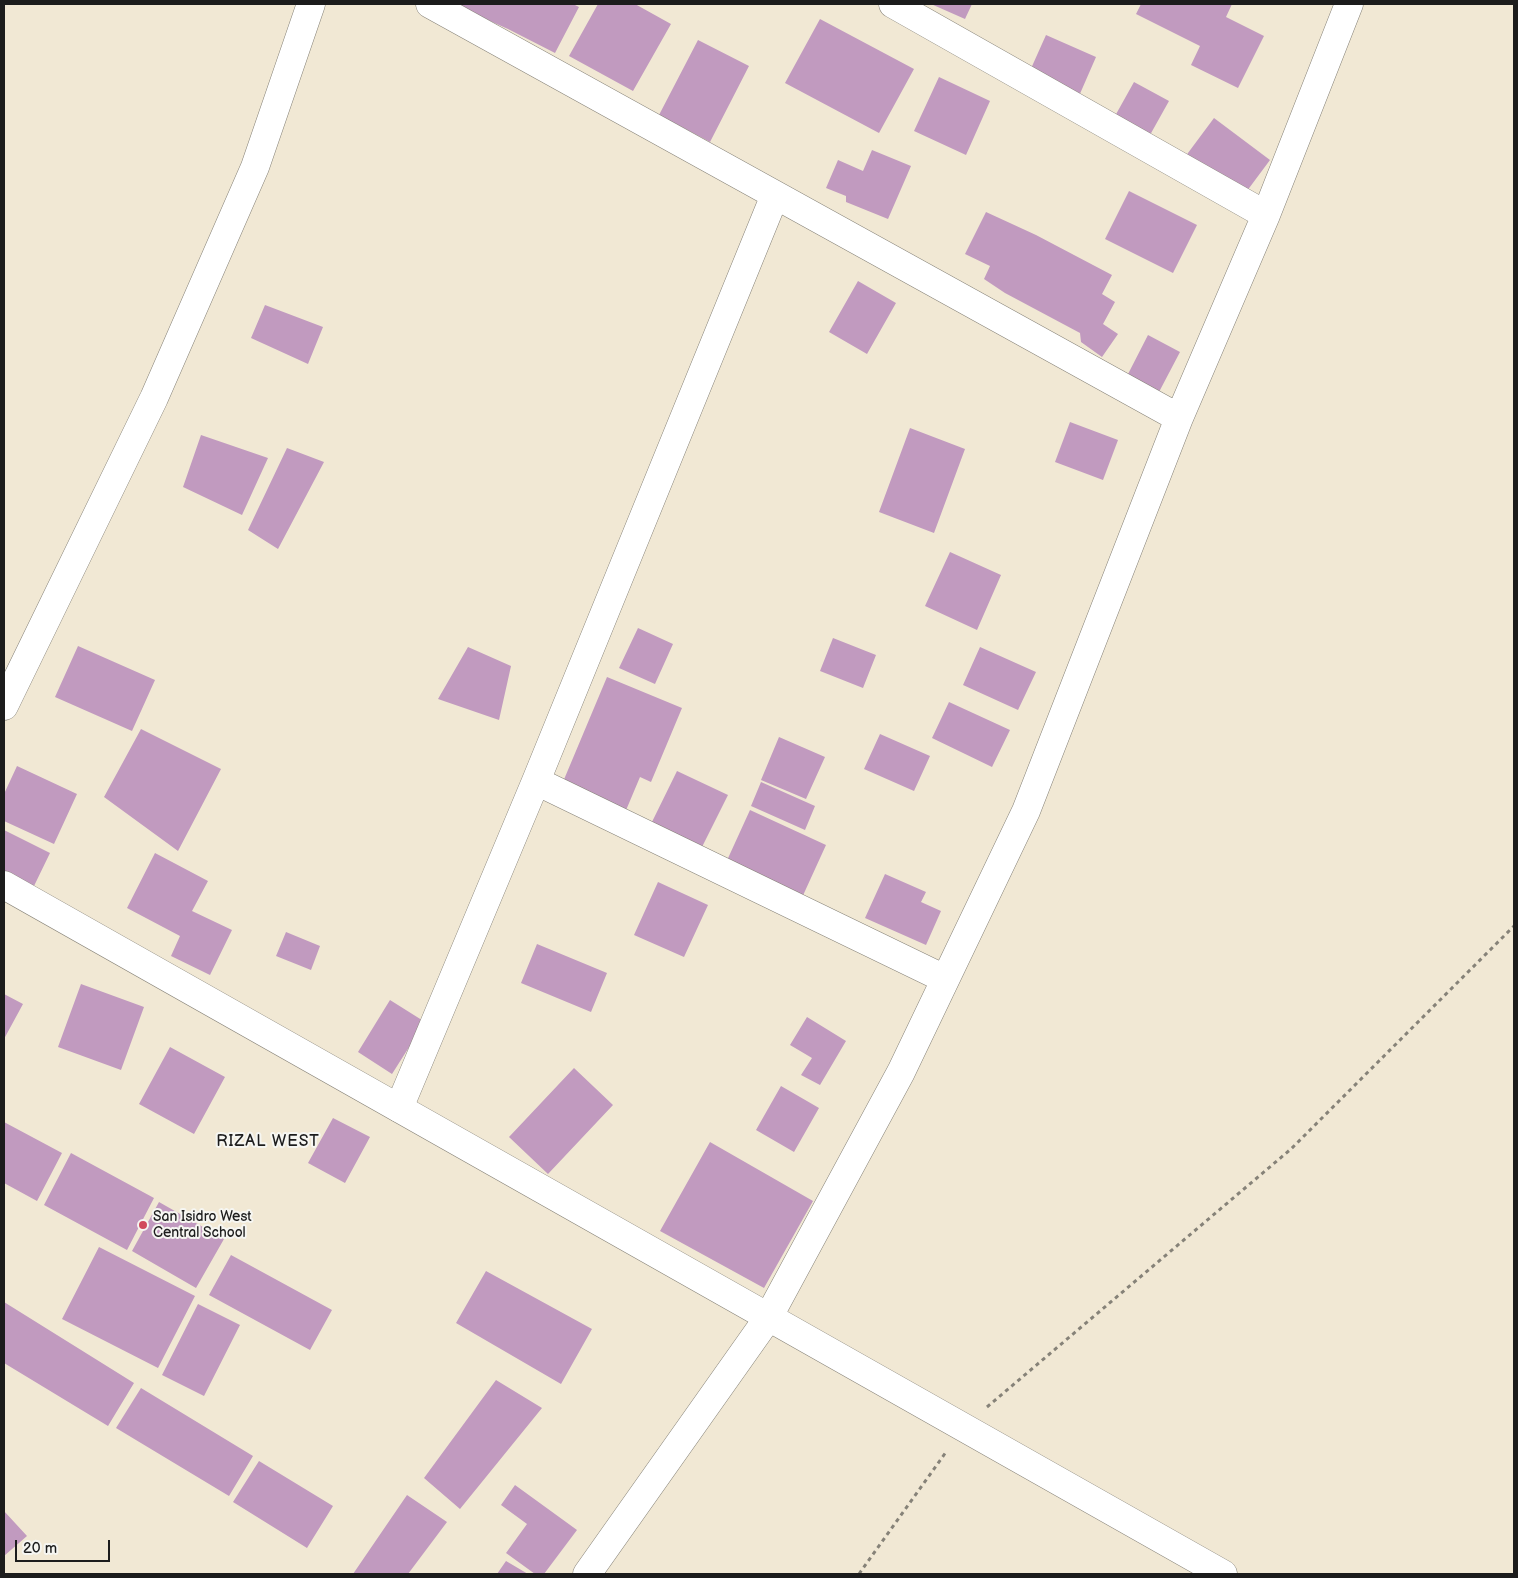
<!DOCTYPE html>
<style>
body{margin:0}
#map{position:relative;width:1518px;height:1578px;overflow:hidden;background:#f1e8d4;font-family:"Balsamiq Sans",sans-serif}
canvas{display:block}
.frame{position:absolute;inset:0;border:5px solid #1c1c1c;pointer-events:none}
.scale{position:absolute;left:15px;top:1540px;width:95px;height:22px;box-sizing:border-box;border:2px solid #1c1c1c;border-top:0;padding-left:6px;font-size:15px;line-height:18px;white-space:nowrap;color:#1c1c1c;-webkit-text-stroke:4px #f6f6f2;paint-order:stroke}
</style>
<div id="map">
<canvas width="1518" height="1578"></canvas>
<div class="frame"></div>
<div class="scale">20 m</div>
</div>
<script>
const ctx = document.querySelector('canvas').getContext('2d');
ctx.lineJoin = 'round';
function fill(path, color) { ctx.fillStyle = color; ctx.fill(path, 'evenodd'); }
const toPath = rows => new Path2D(rows.map(r => 'M' + r).join(''));
function strokePath(path, color, width, dash) { ctx.strokeStyle = color; ctx.lineWidth = width; ctx.lineCap = dash ? 'butt' : 'round'; ctx.setLineDash(dash || []); ctx.stroke(path); }
function drawText(font, color, halo, rows, align = 'center') {
  ctx.font = font + ' "Balsamiq Sans",sans-serif'; ctx.lineWidth = 4; ctx.setLineDash([]); ctx.textBaseline = 'middle'; ctx.strokeStyle = halo; ctx.fillStyle = color; for (const [text, x, y, turn = 0] of rows) {
    ctx.save(); ctx.translate(x, y); ctx.rotate((+turn || 0) * Math.PI / 180); ctx.textAlign = isNaN(turn) ? turn : align; if (halo) ctx.strokeText(text, 0, 0); ctx.fillText(text, 0, 0); ctx.restore();
  }
}
fill(toPath([
 [452,4,573,4,579,7,555,53,508,29],
 [598,4,635,4,671,24,633,91,569,56],
 [931,4,972,4,965,19],
 [1141,4,1232,4,1226,17,1264,36,1238,88,1191,65,1200,46,1136,14],
 [820,19,914,69,879,133,785,83],
 [1046,35,1096,57,1079,96,1029,73],
 [698,40,749,66,710,142,659,115],
 [939,77,990,101,966,155,914,131],
 [1134,82,1169,101,1150,135,1115,116],
 [1214,118,1270,160,1241,199,1185,157],
 [872,150,911,166,888,219,846,202,846,196,826,188,838,160,863,171],
 [1129,191,1197,225,1173,273,1105,239],
 [986,212,1036,235,1112,275,1102,294,1115,302,1103,324,1118,334,1102,357,1081,342,1080,333,1005,293,984,279,990,266,965,254],
 [858,281,896,303,867,354,829,332],
 [265,305,323,327,308,364,251,338],
 [1148,335,1180,352,1159,392,1127,376],
 [1070,422,1118,440,1103,480,1055,462],
 [910,428,965,449,934,533,879,512],
 [201,435,268,458,242,515,183,487],
 [287,448,324,462,278,549,248,530],
 [950,552,1001,575,977,630,925,606],
 [638,628,673,644,655,684,619,668],
 [833,638,876,655,863,688,820,671],
 [78,646,155,680,132,731,55,697],
 [468,647,511,666,499,720,438,699],
 [980,647,1036,672,1018,710,963,685],
 [607,677,682,708,651,782,640,777,624,815,560,789],
 [949,702,1010,730,992,767,932,738],
 [141,729,221,769,178,851,104,797],
 [880,734,930,756,914,791,864,769],
 [779,737,825,757,806,799,761,780],
 [17,766,77,794,54,844,4,821,4,794],
 [677,771,728,795,700,851,650,826],
 [761,782,815,806,805,830,751,806],
 [750,810,826,845,800,902,724,867],
 [4,830,50,853,34,886,4,871],
 [155,853,208,881,192,911,232,930,210,975,171,956,180,936,127,908],
 [885,874,926,892,921,902,941,911,926,945,865,918],
 [658,882,708,905,684,957,634,935],
 [286,932,320,946,311,970,276,956],
 [537,944,607,973,591,1012,521,983],
 [81,984,144,1007,121,1070,58,1047],
 [4,994,23,1004,4,1039],
 [390,1000,425,1022,392,1074,358,1052],
 [807,1017,846,1041,820,1085,801,1075,812,1058,790,1045],
 [170,1047,225,1077,194,1134,139,1104],
 [574,1068,613,1105,548,1174,509,1137],
 [781,1086,819,1108,794,1152,756,1130],
 [333,1118,370,1137,345,1183,308,1163],
 [4,1122,62,1153,37,1201,4,1183],
 [710,1142,813,1201,764,1288,660,1231],
 [71,1153,154,1198,127,1250,44,1205],
 [159,1202,224,1239,196,1288,132,1251],
 [99,1247,195,1296,158,1368,62,1319],
 [231,1255,332,1310,310,1350,209,1295],
 [486,1271,592,1329,561,1384,456,1323],
 [4,1302,134,1383,108,1426,4,1363],
 [198,1304,240,1325,204,1396,162,1375],
 [496,1380,542,1408,460,1509,424,1478],
 [141,1388,253,1456,229,1496,116,1428],
 [259,1461,333,1506,307,1548,233,1502],
 [515,1485,577,1530,544,1574,535,1574,506,1553,527,1524,501,1505],
 [407,1495,447,1522,408,1574,353,1574],
 [4,1511,27,1536,4,1556],
 [506,1561,528,1574,497,1574]
]), '#c19abf');
const minor = toPath([
 [430,4,1179,418],
 [893,4,1266,215],
 [536,781,945,979],
 [399,1108,536,781,775,195],
 [587,1574,768,1318,901,1072,1026,811,1179,418,1266,215,1349,4]
]);
const tertiary = toPath([
 [4,885,1223,1574]
]);
const secondary = toPath([
 [4,706,154,398,255,167,311,4]
]);
strokePath(minor, '#868278', 29);
strokePath(tertiary, '#868278', 29);
strokePath(secondary, '#868278', 29);
strokePath(toPath([
 [987,1407,1291,1149,1514,926],
 [859,1574,946,1452]
]), '#868278', 3, [4, 4]);
strokePath(minor, '#fff', 28);
strokePath(tertiary, '#fff', 28);
strokePath(secondary, '#fff', 28);
for (const [x, y, r, color] of [
 [143,1225,5,"#d1495b"]
]) { const dot = new Path2D(); dot.arc(x, y, r, 0, 2 * Math.PI); ctx.fillStyle = color; ctx.fill(dot); strokePath(dot, '#f6f6f2', 2); }
drawText('14px', '#1c1c1c', '#f6f6f2', [
 ["San Isidro West",153,1217],
 ["Central School",153,1233]
], 'left');
ctx.letterSpacing = '1px';
drawText('16px', '#1c1c1c', '#f6f6f2', [
 ["RIZAL WEST",268,1142]
]);
ctx.letterSpacing = '0px';
</script>
